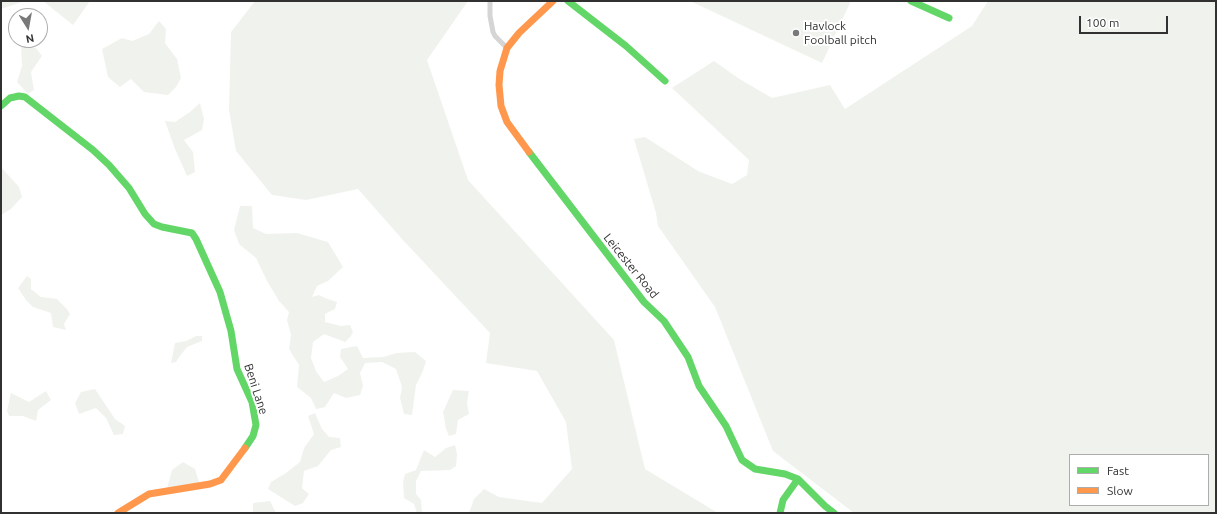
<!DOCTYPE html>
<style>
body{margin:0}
#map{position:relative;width:1217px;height:514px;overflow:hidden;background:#fff;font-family:Ubuntu,sans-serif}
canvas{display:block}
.frame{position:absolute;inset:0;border:2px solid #313131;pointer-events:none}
.legend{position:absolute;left:1069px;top:454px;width:140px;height:52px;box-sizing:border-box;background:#fff;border:1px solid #adadad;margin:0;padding:5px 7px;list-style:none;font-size:12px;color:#313131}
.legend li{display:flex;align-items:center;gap:8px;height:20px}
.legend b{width:20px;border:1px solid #adadad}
.north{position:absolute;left:8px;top:8px;width:40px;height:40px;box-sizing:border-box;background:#fff;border:1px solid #adadad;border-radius:50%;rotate:169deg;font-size:11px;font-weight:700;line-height:16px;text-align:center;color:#313131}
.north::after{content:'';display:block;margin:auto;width:14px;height:18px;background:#797979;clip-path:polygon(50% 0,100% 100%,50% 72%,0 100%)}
.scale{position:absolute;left:1079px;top:16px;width:89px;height:18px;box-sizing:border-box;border:2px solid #313131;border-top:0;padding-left:5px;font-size:12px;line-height:14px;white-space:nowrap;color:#313131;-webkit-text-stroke:3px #fff;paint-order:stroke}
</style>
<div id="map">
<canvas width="1217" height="514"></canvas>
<div class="frame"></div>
<ul class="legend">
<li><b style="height:5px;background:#63d668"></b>Fast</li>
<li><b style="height:5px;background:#ff974d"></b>Slow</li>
</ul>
<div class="north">N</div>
<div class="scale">100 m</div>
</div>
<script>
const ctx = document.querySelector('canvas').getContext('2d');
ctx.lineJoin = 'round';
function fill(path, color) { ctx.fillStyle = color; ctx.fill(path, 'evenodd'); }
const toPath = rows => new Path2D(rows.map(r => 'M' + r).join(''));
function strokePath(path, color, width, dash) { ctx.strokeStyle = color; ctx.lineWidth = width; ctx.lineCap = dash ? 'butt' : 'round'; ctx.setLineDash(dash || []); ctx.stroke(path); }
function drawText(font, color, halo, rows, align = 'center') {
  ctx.font = font + ' Ubuntu,sans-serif'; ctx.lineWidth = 4; ctx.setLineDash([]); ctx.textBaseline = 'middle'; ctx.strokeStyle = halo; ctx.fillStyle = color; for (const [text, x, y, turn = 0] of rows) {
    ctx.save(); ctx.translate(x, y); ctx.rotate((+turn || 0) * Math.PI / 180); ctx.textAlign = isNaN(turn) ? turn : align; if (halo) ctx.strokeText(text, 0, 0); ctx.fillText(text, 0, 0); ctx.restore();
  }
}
fill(toPath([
 [1,1,25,1,1,9],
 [43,1,90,1,73,25],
 [255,1,468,1,427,60,468,180,614,340,645,469,718,513,469,513,474,499,484,489,499,497,542,503,572,469,566,422,537,371,486,363,490,333,402,239,358,189,306,200,272,195,236,151,229,110,231,32],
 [690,1,851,1,822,63],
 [988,1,1216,1,1216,513,854,513,773,451,715,307,658,226,656,213,634,139,645,137,698,171,732,184,747,175,749,160,672,88,714,61,738,78,772,98,830,85,845,109,972,26],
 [1070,455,1208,455,1208,505,1070,505],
 [159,21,166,29,165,43,177,59,181,78,176,87,168,95,144,92,131,79,120,87,108,77,102,49,122,38,132,41,149,34],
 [21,45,36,48,42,56,31,72,34,90,28,94,17,82,22,66],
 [200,103,204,119,202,130,184,140,193,152,195,172,187,176,175,149,165,121,175,122,190,112],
 [1,167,19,187,22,197,11,209,1,215],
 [240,206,252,206,253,228,266,234,297,233,328,242,343,267,328,281,317,286,312,297,319,295,325,298,337,302,335,309,325,314,325,322,341,326,350,325,353,332,351,336,345,342,324,334,313,342,311,358,316,371,324,382,338,376,348,369,340,357,341,349,357,346,363,358,383,357,397,353,415,352,426,361,423,371,416,385,412,415,404,414,400,398,402,387,396,369,382,362,365,363,360,373,363,386,360,395,346,398,334,393,325,407,316,409,311,398,297,387,299,365,289,349,291,335,287,320,289,312,279,301,267,281,256,258,239,244,234,230],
 [27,276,31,279,31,289,41,297,57,299,67,309,70,314,64,324,66,330,53,327,51,313,33,307,26,300,18,288],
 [196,336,202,336,202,341,187,347,180,356,176,362,171,363,175,343,186,341],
 [95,389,115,419,125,426,123,434,114,435,106,418,96,408,79,414,75,403,81,392],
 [453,390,469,391,467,403,469,414,458,420,456,434,449,436,446,429,443,412],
 [46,391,51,400,38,410,36,421,23,416,9,416,7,411,11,393,29,402],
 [315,413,322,429,329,437,340,438,341,447,331,450,318,466,304,471,302,488,309,494,303,503,295,506,268,489,271,482,286,473,300,462,304,448,314,434,308,416],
 [455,445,457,454,456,466,450,470,421,471,416,481,416,494,421,500,422,512,424,513,417,513,414,504,404,498,403,482,405,474,416,470,424,450,435,457,446,448],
 [183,462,195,469,200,485,166,492,172,470],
 [270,501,276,513,253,513,253,503]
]), '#f0f3ed');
strokePath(toPath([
 [490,3,490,16,493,32,495,36,507,48]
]), '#d5d5d5', 5);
strokePath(toPath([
 [568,1,626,46,665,81],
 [911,1,949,18],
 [1,106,10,98,19,96,25,97,93,150,109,165,129,188,145,214,154,224,162,227,192,233,196,239,220,292,231,331,237,369,252,402,256,425,253,436,245,448],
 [529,152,644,302,664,321,688,357,699,386,726,426,742,460,755,469,785,474,798,479,825,506,834,513],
 [780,513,783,500,798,479]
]), '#63d668', 7);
strokePath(toPath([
 [529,152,507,122,501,106,499,85,500,71,507,48,519,33,553,1],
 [118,513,149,494,210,484,221,480,245,448]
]), '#ff974d', 7);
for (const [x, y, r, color] of [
 [796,33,4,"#797979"]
]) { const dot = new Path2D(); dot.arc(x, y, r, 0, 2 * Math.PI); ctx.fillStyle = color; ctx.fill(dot); strokePath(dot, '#fff', 1.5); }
drawText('12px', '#313131', '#fff', [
 ["Havlock",804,26],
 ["Foolball pitch",804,40]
], 'left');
drawText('12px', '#313131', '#fff', [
 ["Leicester Road",631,266,51],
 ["Beni Lane",256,389,72]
]);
</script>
